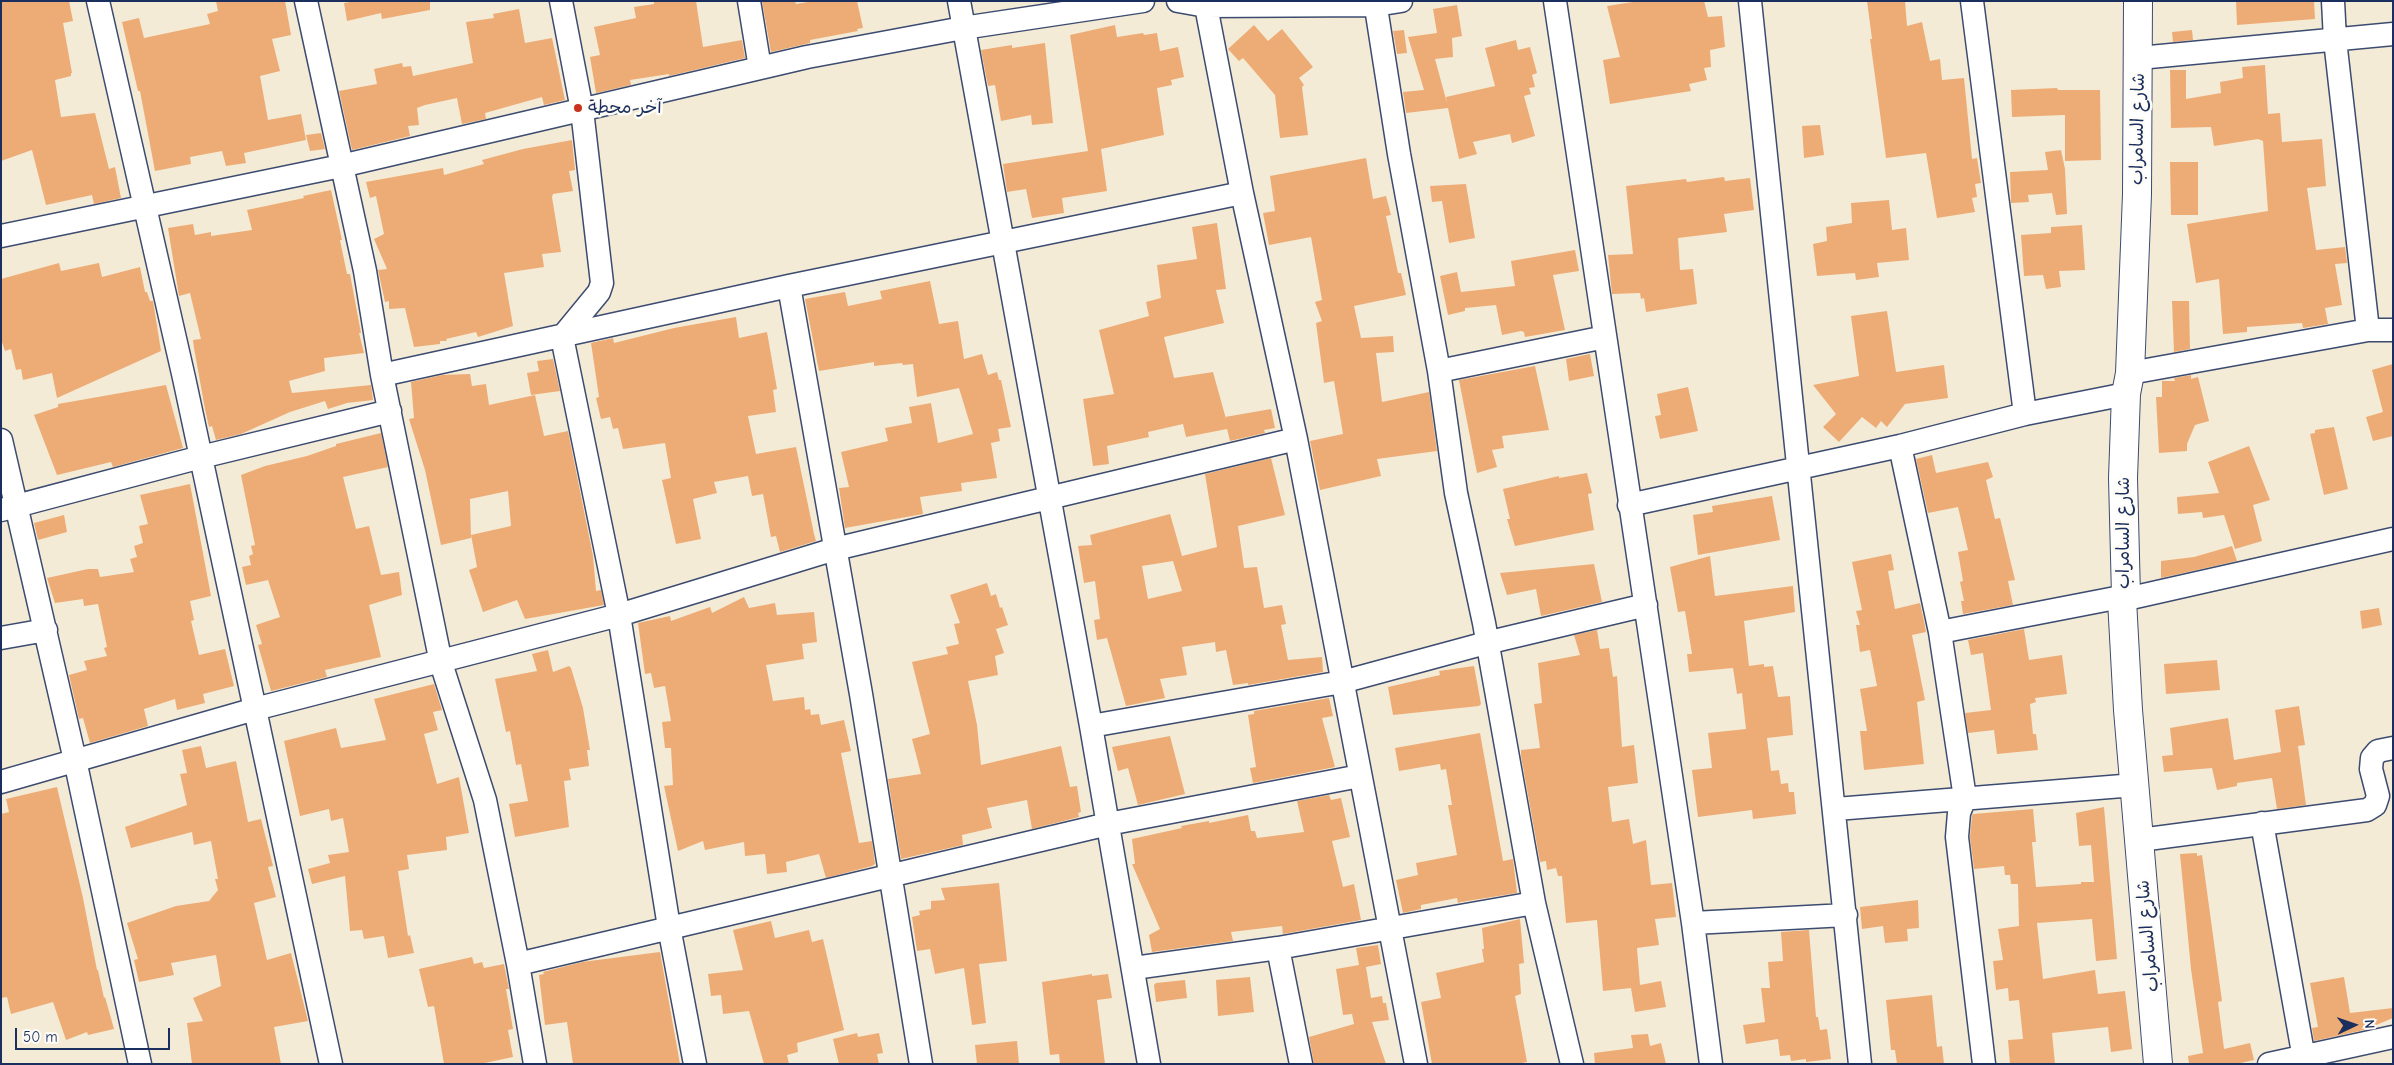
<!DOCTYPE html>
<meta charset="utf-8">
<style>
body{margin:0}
#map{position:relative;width:2394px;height:1065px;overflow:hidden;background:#f4ebd6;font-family:"Comic Neue",sans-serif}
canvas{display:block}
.frame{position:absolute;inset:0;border:2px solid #1b2f5e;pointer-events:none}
.north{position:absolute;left:2329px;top:1000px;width:50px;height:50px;-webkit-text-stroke:4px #fdfcf7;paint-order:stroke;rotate:87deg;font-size:14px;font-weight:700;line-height:20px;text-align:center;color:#1b2f5e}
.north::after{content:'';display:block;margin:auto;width:18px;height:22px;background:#1b2f5e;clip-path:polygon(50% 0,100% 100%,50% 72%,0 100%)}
.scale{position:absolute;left:15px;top:1028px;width:155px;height:22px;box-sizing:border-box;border:2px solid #1b2f5e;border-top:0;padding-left:6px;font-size:15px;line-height:18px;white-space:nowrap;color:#1b2f5e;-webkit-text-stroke:4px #fdfcf7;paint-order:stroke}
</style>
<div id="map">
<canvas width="2394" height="1065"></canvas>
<div class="frame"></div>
<div class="north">N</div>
<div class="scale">50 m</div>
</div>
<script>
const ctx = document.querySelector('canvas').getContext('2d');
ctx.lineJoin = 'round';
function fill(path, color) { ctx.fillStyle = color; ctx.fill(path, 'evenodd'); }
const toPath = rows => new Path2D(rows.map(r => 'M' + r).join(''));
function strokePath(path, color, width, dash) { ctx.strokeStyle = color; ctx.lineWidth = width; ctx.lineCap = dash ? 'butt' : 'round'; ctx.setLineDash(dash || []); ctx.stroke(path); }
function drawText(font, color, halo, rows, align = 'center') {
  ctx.font = font + ' "Comic Neue","Playpen Sans Arabic",sans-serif'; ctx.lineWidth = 5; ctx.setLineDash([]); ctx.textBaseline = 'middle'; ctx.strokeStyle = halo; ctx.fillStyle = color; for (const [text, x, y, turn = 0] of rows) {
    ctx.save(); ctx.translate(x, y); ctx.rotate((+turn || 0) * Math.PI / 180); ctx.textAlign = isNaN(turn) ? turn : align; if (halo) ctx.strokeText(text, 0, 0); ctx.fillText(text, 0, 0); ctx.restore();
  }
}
fill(toPath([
 [1,1,69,1,73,21,63,23,72,73,71,73,71,76,55,80,61,117,95,113,109,169,115,167,121,198,94,204,92,195,46,205,32,150,1,161],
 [216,1,285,1,291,35,272,39,280,71,260,76,268,120,301,114,306,140,244,153,246,163,226,166,222,151,190,157,191,164,155,171,140,91,138,91,122,22,139,18,144,38,210,24,207,14,218,11],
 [355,1,430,1,430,10,382,19,381,13,347,21,344,3],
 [654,1,696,1,703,47,742,40,745,58,669,76,669,74,630,80,631,85,596,93,590,57,600,55,594,27,636,18,634,7,654,4],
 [762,1,795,1,796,4,814,1,857,1,863,28,857,29,858,31,810,40,810,43,771,52],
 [1639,1,1704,1,1708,17,1722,16,1725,47,1710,50,1711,67,1704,68,1707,80,1689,84,1691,91,1610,104,1603,60,1620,57,1607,6],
 [1867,1,1905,1,1907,26,1922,22,1930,61,1940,59,1942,80,1964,78,1972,159,1977,158,1981,183,1975,184,1977,197,1972,198,1975,212,1937,218,1926,153,1886,158,1870,39,1872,39],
 [2236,1,2314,1,2315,19,2237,25],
 [1457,5,1462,36,1452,38,1453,57,1435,59,1447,103,1446,97,1495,86,1485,48,1516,40,1518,50,1530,47,1537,73,1532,75,1535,87,1529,88,1531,94,1524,96,1535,136,1512,143,1510,134,1473,142,1477,154,1459,159,1448,108,1406,113,1403,92,1424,90,1408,37,1437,33,1433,9],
 [519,9,525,43,552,38,565,100,544,105,542,97,485,113,486,119,462,124,457,98,425,105,417,108,419,125,408,126,410,136,352,150,339,91,377,84,374,69,402,63,403,67,411,66,413,76,473,63,466,22,494,18,493,14],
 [1115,25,1117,37,1143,33,1144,35,1157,33,1160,51,1178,47,1184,77,1171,80,1172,85,1157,88,1164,135,1101,149,1107,191,1062,198,1064,213,1032,218,1026,189,1007,192,1003,164,1088,151,1070,35],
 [1254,25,1268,41,1282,29,1313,67,1299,78,1304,85,1302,87,1308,135,1280,138,1275,95,1243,58,1239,61,1228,49],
 [1404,30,1407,53,1397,54,1393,31],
 [2192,30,2193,40,2173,42,2172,32],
 [1045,43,1053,123,1032,125,1031,115,1001,121,995,85,988,86,981,50,1012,45,1012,48],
 [2265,65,2268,114,2280,113,2282,142,2322,139,2326,186,2307,188,2316,250,2345,247,2347,263,2335,264,2342,305,2325,308,2328,324,2303,328,2302,323,2247,327,2247,332,2223,334,2219,279,2196,283,2187,224,2268,211,2263,141,2258,139,2214,146,2211,127,2171,128,2170,70,2186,70,2186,99,2221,93,2220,82,2243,78,2242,67],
 [2057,88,2058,90,2100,90,2101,160,2065,161,2065,115,2012,117,2011,90],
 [1820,125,1824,155,1804,158,1802,126],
 [321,133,325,149,310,151,306,135],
 [572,140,575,170,569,171,573,191,553,194,552,197,561,252,542,254,544,267,504,273,513,326,478,337,476,332,446,339,447,341,440,341,440,344,414,347,405,308,389,309,389,301,385,302,378,270,387,269,374,239,384,234,376,196,370,198,366,182,443,168,444,175,484,164,482,160,523,149],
 [2061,150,2065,169,2067,214,2056,215,2052,193,2028,195,2029,202,2011,203,2010,172,2048,170,2045,152],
 [1366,158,1373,199,1386,196,1391,215,1386,216,1398,273,1401,273,1406,295,1354,306,1361,338,1393,336,1394,352,1376,353,1382,402,1429,392,1437,451,1377,459,1381,476,1320,490,1310,441,1343,434,1334,381,1324,383,1316,323,1322,321,1315,302,1322,300,1311,237,1269,245,1263,213,1275,211,1270,176],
 [2170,162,2198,162,2198,215,2171,215],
 [1724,177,1725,181,1750,178,1754,210,1724,214,1727,232,1678,238,1680,270,1693,269,1697,304,1646,312,1644,298,1641,299,1640,293,1612,294,1608,255,1633,254,1626,186,1686,179,1687,182],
 [1466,184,1475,238,1449,243,1442,201,1432,202,1430,186],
 [331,190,342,240,340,240,347,274,350,274,361,333,359,333,364,353,324,358,325,371,289,381,292,393,371,385,373,400,347,403,328,409,325,401,290,412,241,434,216,440,212,426,209,427,205,409,194,348,193,340,201,339,190,293,179,296,168,228,193,224,195,235,211,232,211,236,252,230,247,210,304,198,303,196],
 [1889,200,1892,230,1906,228,1909,260,1877,263,1879,277,1856,280,1855,273,1817,276,1813,244,1827,241,1826,227,1852,223,1851,203],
 [1217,223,1226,289,1216,290,1224,323,1164,337,1174,378,1213,372,1226,419,1225,417,1271,409,1275,428,1264,430,1265,433,1230,441,1227,429,1186,437,1183,424,1148,432,1149,437,1107,446,1109,464,1093,466,1083,399,1114,394,1099,330,1149,316,1146,302,1161,298,1157,265,1197,259,1192,227],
 [2082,225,2085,270,2059,271,2061,287,2046,289,2043,275,2024,276,2021,235,2051,233,2051,227],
 [1575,250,1579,271,1553,275,1565,330,1525,337,1524,332,1521,331,1502,335,1496,305,1465,308,1465,311,1448,315,1440,276,1457,272,1461,292,1515,286,1511,261],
 [59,263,61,271,99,263,102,277,140,267,145,292,147,292,150,301,153,301,161,351,57,398,52,373,23,380,21,369,16,370,11,349,5,351,1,339,1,279],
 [930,281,939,324,958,321,964,359,982,354,988,375,997,372,999,380,1001,380,1011,427,998,429,1000,441,991,443,997,478,961,483,962,491,920,497,923,514,845,528,839,488,849,487,841,452,888,441,885,428,912,423,909,407,931,403,938,443,973,434,959,388,917,397,913,364,903,365,902,363,874,366,874,362,819,371,805,299,845,292,848,306,882,299,880,291],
 [2172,301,2189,301,2190,349,2174,352],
 [1887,311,1896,372,1944,365,1948,398,1905,404,1887,427,1881,421,1876,428,1862,417,1839,442,1823,427,1836,414,1813,385,1859,376,1851,316],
 [736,317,739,338,767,332,777,389,773,390,776,412,748,416,756,454,796,447,814,534,816,541,780,552,776,536,771,537,763,494,752,496,748,476,714,482,717,493,693,499,701,539,676,544,662,480,671,478,665,443,623,449,618,428,613,429,610,417,601,419,596,398,599,397,591,343,613,338,614,343,674,328],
 [1590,354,1594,376,1569,381,1566,359],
 [553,359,560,391,531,395,527,373,539,371,537,361],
 [2393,364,2393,436,2373,441,2366,417,2383,412,2372,370],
 [1535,366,1549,430,1502,436,1504,448,1492,450,1497,467,1477,473,1459,380],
 [470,374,472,386,486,384,489,405,535,395,544,436,568,431,593,556,596,591,601,590,604,605,525,619,517,600,483,612,469,570,477,567,471,535,511,526,508,491,470,499,471,538,441,545,425,470,409,419,414,418,411,382,442,375],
 [2191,375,2191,379,2198,377,2209,421,2195,425,2187,444,2187,451,2159,453,2156,397,2162,397,2162,381,2175,381,2174,378],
 [166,385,183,448,113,467,111,462,57,475,34,415,58,407,58,404],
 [1688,387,1698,431,1660,439,1655,416,1661,415,1657,394],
 [2334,427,2348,489,2324,495,2310,434,2315,433,2315,430],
 [381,433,388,467,343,477,356,529,369,526,381,575,399,572,402,595,369,605,381,657,325,670,327,677,271,691,258,645,262,644,256,625,280,617,268,580,246,585,242,567,251,565,249,556,253,554,251,546,255,545,241,475,265,466,307,456,336,446,336,444],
 [2249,446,2270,500,2253,505,2262,541,2235,549,2224,515,2203,518,2202,512,2178,514,2177,497,2219,493,2208,462],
 [1932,455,1936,473,1988,462,1993,477,1986,480,1995,519,2000,518,2015,580,2008,581,2013,605,1963,614,1961,601,1964,601,1960,582,1963,581,1958,552,1968,550,1958,507,1928,513,1916,459],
 [1271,458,1285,515,1238,526,1244,568,1257,567,1264,608,1282,605,1286,624,1281,625,1288,660,1322,657,1323,672,1248,685,1248,683,1233,685,1226,650,1216,652,1215,642,1182,647,1187,675,1160,679,1165,698,1126,706,1107,638,1097,640,1094,620,1100,619,1095,581,1084,583,1078,546,1092,545,1090,535,1170,514,1182,556,1217,547,1205,474],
 [1173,561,1182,591,1148,599,1142,566],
 [1587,473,1592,493,1588,494,1594,530,1515,546,1507,519,1510,519,1503,489,1559,476,1559,478],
 [190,484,211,596,190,601,194,620,191,621,199,655,225,649,234,686,203,694,205,703,177,710,175,699,144,709,148,726,90,743,83,718,79,719,69,675,87,670,84,661,107,656,104,648,107,647,98,604,84,606,83,599,55,603,47,578,88,569,98,569,100,577,134,572,130,559,137,557,134,546,143,543,139,526,148,524,140,495],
 [1772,496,1780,540,1698,555,1693,515,1713,512,1712,506],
 [64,515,67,532,38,540,34,523],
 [2232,546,2237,561,2161,578,2161,561,2194,557],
 [1891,554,1894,570,1888,571,1895,609,1920,603,1924,621,1926,632,1912,635,1925,700,1917,702,1924,764,1864,770,1860,731,1867,731,1860,689,1877,686,1870,650,1860,652,1856,625,1860,625,1856,611,1862,610,1852,562],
 [1710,556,1715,596,1793,586,1795,612,1744,621,1749,666,1764,664,1764,667,1773,666,1778,697,1790,696,1793,735,1767,738,1771,771,1779,770,1781,784,1788,783,1789,792,1794,792,1796,814,1753,819,1752,810,1698,817,1692,770,1712,768,1708,733,1746,729,1742,693,1737,694,1733,668,1689,672,1687,654,1692,654,1685,611,1678,612,1670,567],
 [1594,564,1602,602,1541,616,1536,589,1507,595,1500,573],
 [987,583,991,596,996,594,1000,608,1002,607,1008,625,996,629,1004,653,995,656,998,675,968,681,977,725,981,765,1061,746,1070,787,1077,786,1081,812,1078,813,1079,817,1032,829,1027,800,987,808,992,828,962,835,963,845,901,859,888,779,921,774,912,739,930,734,912,662,948,654,946,647,959,644,954,624,960,623,950,595],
 [744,597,749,608,775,603,777,615,814,612,817,642,802,644,804,659,766,665,773,701,804,697,805,710,810,709,811,715,819,714,821,725,844,720,851,751,841,753,859,843,872,841,875,864,872,866,826,878,819,854,786,862,787,872,767,874,765,854,745,856,744,842,705,850,703,841,678,851,664,786,673,785,671,748,665,748,662,722,671,721,665,686,654,688,651,673,645,674,638,623,670,616,671,621,710,607,712,613],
 [2379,608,2382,625,2362,629,2360,611],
 [2024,629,2029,660,2062,655,2067,694,2035,698,2036,702,2030,704,2033,734,2036,734,2038,750,1997,754,1994,730,1968,733,1965,713,1991,710,1983,653,1971,655,1968,640],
 [1597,630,1600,649,1609,648,1613,677,1617,676,1622,747,1634,745,1638,783,1608,787,1612,822,1629,819,1633,844,1646,840,1651,885,1672,883,1676,917,1655,919,1659,945,1637,948,1640,985,1661,981,1666,1007,1635,1012,1631,988,1603,991,1597,920,1566,923,1562,876,1558,876,1556,868,1547,870,1546,861,1540,862,1521,756,1521,750,1540,748,1534,704,1542,703,1538,663,1580,655,1574,635],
 [548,650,553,672,569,666,571,668,583,708,590,750,587,750,589,766,569,769,571,780,564,781,569,827,515,837,509,804,528,801,521,764,516,765,510,731,506,732,495,679,537,671,532,654],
 [2217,660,2220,690,2166,694,2164,664],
 [1474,666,1481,704,1479,706,1393,715,1388,687,1440,675,1439,671],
 [434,684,442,710,433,712,438,730,424,734,437,784,459,777,469,833,446,837,447,850,407,855,409,869,398,871,408,936,410,935,414,953,388,958,384,936,364,939,362,930,350,931,345,876,312,884,308,869,330,863,328,855,349,852,343,818,331,821,329,809,300,816,284,741,336,728,341,748,386,740,374,699],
 [1329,698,1333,716,1322,718,1335,767,1253,783,1250,768,1256,767,1248,715,1254,714,1254,711],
 [2299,706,2305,745,2298,746,2306,805,2277,809,2272,778,2237,783,2237,786,2217,790,2212,768,2164,772,2162,756,2173,755,2170,728,2228,718,2234,760,2281,752,2275,710],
 [1480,733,1503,861,1513,859,1517,893,1461,902,1458,903,1457,898,1421,905,1421,909,1403,913,1396,880,1418,875,1416,863,1457,855,1448,805,1452,805,1446,769,1441,770,1440,764,1399,771,1395,748],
 [1170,736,1185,794,1138,805,1128,768,1118,771,1112,747],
 [201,746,206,768,236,761,248,822,261,819,273,866,268,867,276,897,254,903,267,960,291,953,308,1021,274,1027,281,1064,192,1064,187,1023,203,1021,193,998,221,986,216,955,171,963,174,975,139,982,134,960,138,959,127,923,176,906,209,901,218,890,215,879,218,879,211,841,194,845,192,832,131,848,125,827,187,805,180,774,187,773,182,750],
 [57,787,83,898,97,970,98,970,104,998,105,997,114,1029,88,1035,87,1032,66,1040,53,1002,11,1014,7,997,1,998,1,814,9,812,6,799],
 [1329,795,1331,800,1341,798,1350,837,1332,841,1343,887,1354,884,1361,920,1283,934,1282,926,1231,932,1233,941,1152,952,1149,935,1160,929,1132,864,1135,864,1132,839,1182,828,1181,826,1209,821,1209,823,1248,815,1251,831,1255,831,1257,838,1304,832,1297,801],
 [2104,807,2117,959,2096,961,2092,919,2037,923,2043,979,2095,970,2098,994,2125,991,2132,1049,2111,1052,2108,1027,2052,1033,2055,1064,2010,1064,2008,1040,2023,1039,2019,1000,2009,1001,2008,988,1996,990,1993,961,2003,960,1998,929,2019,926,2018,884,2011,884,2010,875,2005,875,2004,866,1974,869,1970,837,1972,816,1973,814,2033,809,2036,842,2032,842,2036,887,2081,884,2081,882,2094,882,2091,845,2079,846,2076,813],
 [2197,853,2197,856,2202,855,2222,1001,2218,1002,2224,1049,2250,1043,2254,1060,2236,1064,2189,1064,2188,1056,2203,1053,2191,969,2180,854],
 [999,883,1007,961,979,964,986,1023,972,1025,964,968,935,974,930,949,917,951,912,917,920,915,919,911,931,909,931,901,945,900,941,888],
 [1918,900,1919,928,1907,929,1908,941,1885,943,1883,926,1862,929,1860,907],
 [1520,919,1524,963,1519,964,1521,994,1515,996,1527,1062,1516,1064,1432,1064,1421,1002,1441,998,1436,973,1484,962,1482,949,1484,949,1482,928],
 [771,921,775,938,809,930,812,942,823,939,844,1030,797,1043,798,1052,787,1055,789,1064,764,1064,749,1011,723,1014,721,995,711,996,708,974,743,970,733,930],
 [1809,930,1816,1017,1818,1017,1820,1030,1827,1029,1831,1059,1806,1062,1806,1059,1791,1061,1790,1055,1780,1056,1778,1039,1746,1044,1743,1025,1765,1022,1761,988,1770,988,1768,962,1783,961,1781,932],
 [1378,945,1381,964,1366,967,1371,998,1382,996,1383,1003,1386,1003,1389,1020,1372,1022,1386,1064,1314,1064,1309,1037,1354,1024,1352,1014,1343,1015,1336,969,1359,965,1356,948],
 [660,952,680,1064,573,1064,567,1022,545,1025,539,975,544,974,543,972,582,962],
 [472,957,474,964,482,962,484,968,504,964,509,989,506,989,513,1029,508,1030,513,1057,480,1064,444,1064,434,1006,428,1007,419,969],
 [1092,974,1092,976,1108,974,1112,998,1097,1000,1105,1064,1060,1064,1059,1054,1050,1055,1042,982],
 [1250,977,1254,1012,1218,1016,1216,980],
 [2344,977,2350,1013,2393,1008,2393,1018,2364,1030,2314,1041,2312,1028,2318,1027,2310,983],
 [1185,980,1187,998,1156,1002,1154,985,1156,983],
 [1932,995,1937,1047,1942,1046,1944,1064,1897,1064,1895,1050,1891,1050,1886,1000],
 [857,1033,858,1037,879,1033,883,1053,877,1054,879,1064,839,1064,833,1039],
 [1648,1034,1650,1046,1661,1043,1666,1064,1595,1064,1594,1053,1633,1048,1631,1035],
 [1017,1041,1019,1064,977,1064,975,1045]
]), '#edac75');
const minor = toPath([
 [98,1,184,378,331,1064],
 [306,1,365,271,382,375,441,663,485,800,518,964,535,1064],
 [561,1,582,110,602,283,599,292,562,337,619,615,669,927,695,1064],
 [749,1,760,68],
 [959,1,1091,726,1149,1064],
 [1178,1,1206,6,1376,5,1401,1],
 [1205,1,1242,193,1296,439,1416,1064],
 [1375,1,1399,154,1439,371,1456,493,1484,623,1534,903],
 [1555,1,1693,923,1711,1064],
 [1750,1,1860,1064],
 [1972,1,2025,414],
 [2333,1,2335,40,2368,330],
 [2139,58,2393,34],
 [1,236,341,166,807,57,963,28,1143,1],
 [789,286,861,694,921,1064],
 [1439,371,1605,337],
 [2130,373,2368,330,2393,330],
 [382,375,789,286,1242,193],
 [1,440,75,760,140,1064],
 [1900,446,1940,632,1965,798,1959,813,1957,837,1984,1064],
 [1629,505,1900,446,2025,414,2126,394],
 [1,510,201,457,390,411],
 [2122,600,2393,539],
 [1940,632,2126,596],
 [1,638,46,630],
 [1091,726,1342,682,1486,643,1646,605],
 [1,782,255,709,619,615,835,549,1296,439],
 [1836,809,2135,785],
 [2262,823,2305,1064],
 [2140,840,2367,810,2375,805,2378,796,2371,769,2372,758,2378,751,2393,748],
 [1693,923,1846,915],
 [1278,948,1301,1064],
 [518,964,1108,824,1360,776],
 [1134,968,1278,948,1534,903,1572,1064],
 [2269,1064,2393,1037]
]);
const tertiary = toPath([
 [2138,1,2137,194,2130,373,2126,394,2123,478,2126,596,2122,600,2128,710,2158,1064]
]);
strokePath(minor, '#3c4b70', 25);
strokePath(tertiary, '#3c4b70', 30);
strokePath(minor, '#fff', 22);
strokePath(tertiary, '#fff', 28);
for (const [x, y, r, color] of [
 [578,108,5,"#c8321e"]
]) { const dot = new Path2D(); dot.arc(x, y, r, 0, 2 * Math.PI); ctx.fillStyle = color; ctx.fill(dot); strokePath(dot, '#fdfcf7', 2); }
drawText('18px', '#1b2f5e', '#fdfcf7', [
 ["آخر محطة",588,108]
], 'left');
drawText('18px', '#1b2f5e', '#fdfcf7', [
 ["شارع السامراب",2138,129,-89],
 ["شارع السامراب",2124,533,-90],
 ["شارع السامراب",2148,936,-95]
]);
</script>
